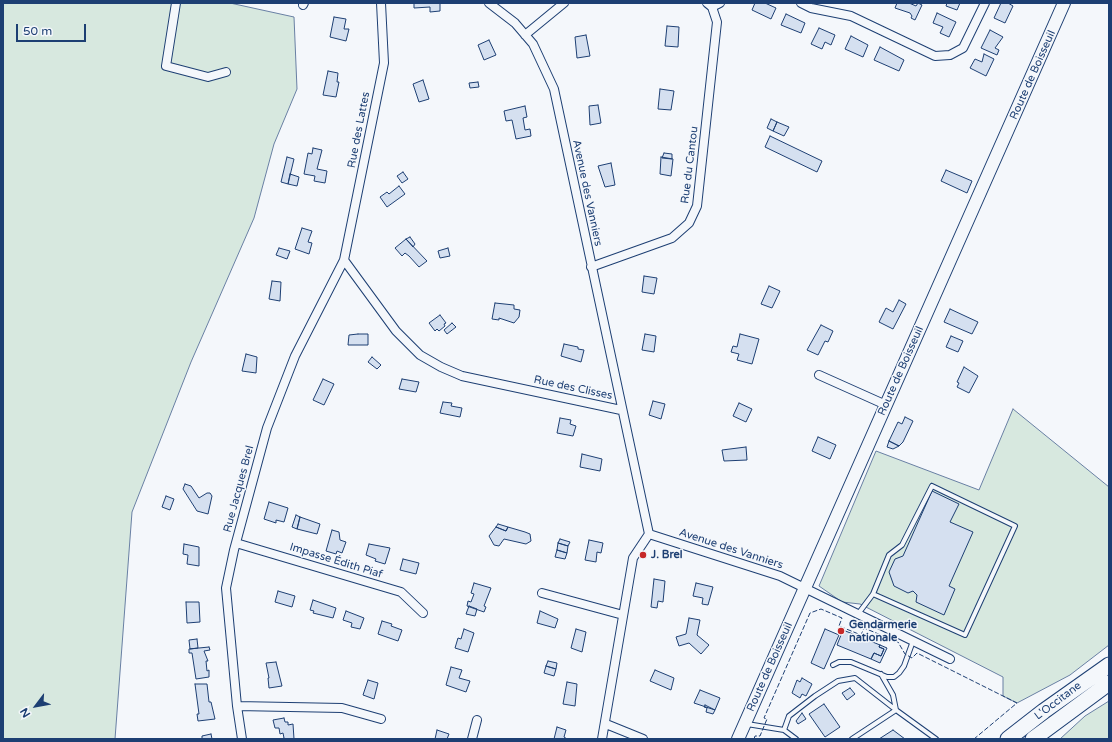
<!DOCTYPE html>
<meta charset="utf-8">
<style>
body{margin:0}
#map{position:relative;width:1112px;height:742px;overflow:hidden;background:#f4f7fb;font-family:"Varela Round",sans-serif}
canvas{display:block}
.frame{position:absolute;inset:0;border:4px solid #1d3f73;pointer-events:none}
.north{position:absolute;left:16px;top:686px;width:40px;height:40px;-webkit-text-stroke:3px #f4f7fb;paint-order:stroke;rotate:238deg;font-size:11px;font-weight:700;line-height:16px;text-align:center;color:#1d3f73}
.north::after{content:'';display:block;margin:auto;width:14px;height:18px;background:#1d3f73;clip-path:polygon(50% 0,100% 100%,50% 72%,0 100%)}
.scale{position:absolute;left:16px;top:24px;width:70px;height:18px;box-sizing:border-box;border:2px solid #1d3f73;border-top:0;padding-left:5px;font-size:12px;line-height:14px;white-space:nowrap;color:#1d3f73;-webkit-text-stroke:3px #f4f7fb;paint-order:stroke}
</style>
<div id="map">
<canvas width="1112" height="742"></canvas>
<div class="frame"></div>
<div class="north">N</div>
<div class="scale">50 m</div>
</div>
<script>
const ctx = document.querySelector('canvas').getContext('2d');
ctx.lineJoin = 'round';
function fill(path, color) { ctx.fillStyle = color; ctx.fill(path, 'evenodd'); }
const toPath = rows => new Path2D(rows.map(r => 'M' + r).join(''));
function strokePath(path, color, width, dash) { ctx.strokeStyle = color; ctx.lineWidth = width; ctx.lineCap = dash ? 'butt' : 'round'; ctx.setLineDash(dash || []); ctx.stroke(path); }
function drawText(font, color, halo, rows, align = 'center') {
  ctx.font = font + ' "Varela Round",sans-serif'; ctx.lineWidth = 3; ctx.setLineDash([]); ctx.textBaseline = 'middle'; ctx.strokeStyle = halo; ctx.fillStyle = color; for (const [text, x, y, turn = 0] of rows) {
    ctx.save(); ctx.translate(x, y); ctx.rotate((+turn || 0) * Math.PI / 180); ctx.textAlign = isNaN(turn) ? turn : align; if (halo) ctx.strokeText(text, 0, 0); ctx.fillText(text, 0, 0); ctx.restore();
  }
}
const green = toPath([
 [3,3,230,3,294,17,297,89,274,144,254,218,191,362,132,512,115,739,3,739,3,3],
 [1013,409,1109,487,1109,645,1070,675,1017,703,1003,696,1003,677,860,604,842,602,819,586,876,451,979,490,1013,409],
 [1109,701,1109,739,1060,739,1085,716,1109,701]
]);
fill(green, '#d7e8df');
strokePath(green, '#687fa3', 1);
const building = toPath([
 [414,3,440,3,440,11,430,12,430,7,414,8,414,3],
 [755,3,765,3,776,8,771,19,752,10,755,3],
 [897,3,909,3,916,6,918,3,922,5,915,20,911,18,912,16,910,13,895,8,897,3],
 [947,3,960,3,957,10,946,6,947,3],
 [1001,3,1008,3,1013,6,1005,23,994,18,1001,3],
 [937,13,956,22,949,37,940,33,943,27,933,23,937,13],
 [786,14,805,23,801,33,781,25,786,14],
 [334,17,346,19,344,29,349,29,346,41,330,37,334,17],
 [667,26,679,27,678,47,665,46,667,26],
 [819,28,835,35,831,45,825,42,822,49,811,44,819,28],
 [990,30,1003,37,995,48,999,50,997,55,981,48,990,30],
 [586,35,590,56,577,58,575,37,586,35],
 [851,36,868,45,863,57,845,49,851,36],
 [489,40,496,55,484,60,478,45,489,40],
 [880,47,904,60,899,71,874,60,880,47],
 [984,54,994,59,986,76,970,68,975,59,982,62,984,54],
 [328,71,338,73,337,82,339,82,336,97,323,95,328,71],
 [423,80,429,99,419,102,413,84,423,80],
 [478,82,479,87,470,88,469,83,478,82],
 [660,89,674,91,671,110,658,109,660,89],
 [598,105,601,123,590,125,589,106,598,105],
 [525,106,527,117,523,118,525,130,530,129,531,136,516,139,512,120,506,121,504,111,525,106],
 [771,119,777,122,773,131,767,128,771,119],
 [777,122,789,127,784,136,773,131,777,122],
 [770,136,822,161,817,172,765,147,770,136],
 [313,148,322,150,317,169,327,171,325,183,314,181,315,176,304,174,308,153,312,154,313,148],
 [664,153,672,154,672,159,662,158,664,153],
 [287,157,294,159,288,184,281,182,287,157],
 [661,157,673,159,671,176,660,174,661,157],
 [611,163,615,185,605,187,598,166,611,163],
 [946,170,972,181,967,193,941,181,946,170],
 [403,172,408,179,402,183,397,176,403,172],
 [290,174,299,177,297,186,288,184,290,174],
 [399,186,405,194,387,207,380,197,387,192,389,194,399,186],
 [302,228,312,231,308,242,312,243,309,254,295,249,302,228],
 [410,237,415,244,413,247,406,239,410,237],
 [406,239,427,261,419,267,409,256,405,253,402,256,395,248,406,239],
 [279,248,290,251,287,259,276,255,279,248],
 [448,248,450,256,440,258,438,251,448,248],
 [644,276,657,278,654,294,642,292,644,276],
 [272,281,281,282,280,301,269,299,272,281],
 [769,286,780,291,772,308,761,304,769,286],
 [899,300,906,304,893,329,879,322,886,308,893,312,899,300],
 [495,303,514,305,514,309,520,310,519,317,514,323,499,318,499,320,492,319,495,303],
 [950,309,978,322,972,334,944,322,950,309],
 [440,315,446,323,444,324,445,326,439,331,437,329,435,331,429,323,440,315],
 [452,323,456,327,447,334,444,330,452,323],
 [821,325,833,331,828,342,825,341,818,355,807,350,821,325],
 [358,334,368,334,368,345,348,345,349,335,358,334],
 [645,334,656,336,654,352,642,350,645,334],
 [740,334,759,339,752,364,737,360,739,354,731,352,733,346,737,347,740,334],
 [951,336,963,341,958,352,946,347,951,336],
 [564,344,578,347,578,349,584,350,581,362,561,356,564,344],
 [246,354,257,357,256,373,242,371,246,354],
 [372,357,381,365,377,369,368,362,372,357],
 [964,367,978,376,969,393,957,387,959,383,957,382,964,367],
 [323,379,334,384,324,405,313,400,323,379],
 [402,379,419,382,416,392,399,389,402,379],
 [653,401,665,404,661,419,649,415,653,401],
 [443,402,452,403,451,406,462,408,460,417,440,413,443,402],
 [739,403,752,409,746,422,733,416,739,403],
 [905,417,913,421,903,442,899,446,889,441,898,422,902,424,905,417],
 [560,418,571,420,570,424,576,426,573,436,557,433,560,418],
 [818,437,836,445,830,459,812,451,818,437],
 [889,441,899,446,893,449,887,447,889,441],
 [746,447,747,460,724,461,722,450,746,447],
 [582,454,602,459,600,471,580,467,582,454],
 [185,484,191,486,199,498,207,493,210,493,212,496,208,514,197,511,183,489,185,484],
 [932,491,959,504,950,522,973,532,949,586,955,589,944,615,916,602,917,595,913,591,908,593,894,586,889,572,895,559,903,556,932,491],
 [166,496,174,499,170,510,162,507,166,496],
 [269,502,288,508,284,522,276,520,276,523,264,519,269,502],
 [296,515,300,517,297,529,292,527,296,515],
 [300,517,320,524,317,534,297,529,300,517],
 [498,524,508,527,506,531,496,527,498,524],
 [496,527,506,531,508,527,525,532,530,534,531,541,526,544,504,539,499,546,494,545,489,536,496,527],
 [332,530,339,532,340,540,346,542,342,553,337,551,336,554,326,551,332,530],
 [560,539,570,542,568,546,558,543,560,539],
 [589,540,603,543,601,553,597,552,596,562,585,560,589,540],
 [558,543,568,546,567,553,557,550,558,543],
 [184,544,199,547,199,566,187,564,188,555,183,554,184,544],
 [369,544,390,548,385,564,375,561,376,559,366,555,369,544],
 [557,550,567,553,565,559,555,557,557,550],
 [403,559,419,563,416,574,400,570,403,559],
 [654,579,665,581,663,602,658,601,657,608,651,607,654,579],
 [474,583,491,588,484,606,486,607,484,612,467,606,468,601,471,602,474,594,471,593,474,583],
 [696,583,713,587,708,605,702,604,703,598,693,596,696,583],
 [278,591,295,596,292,607,275,602,278,591],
 [313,600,336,608,333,618,313,613,314,611,310,610,313,600],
 [186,602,199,602,200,622,187,623,186,602],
 [469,606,477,609,475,616,466,614,469,606],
 [346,611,364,618,360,629,351,627,352,623,343,620,346,611],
 [540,611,558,619,555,628,537,623,540,611],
 [689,618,700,620,697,635,709,645,701,654,689,643,679,646,676,637,686,634,689,618],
 [382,621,392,624,391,626,402,630,398,641,378,634,382,621],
 [464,629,474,633,468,652,455,648,458,638,461,639,464,629],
 [576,629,586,632,582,652,571,648,576,629],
 [825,629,839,635,824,669,811,663,825,629],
 [843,630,880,645,879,647,884,649,881,656,874,653,871,659,837,645,843,630],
 [197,639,198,648,190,649,189,640,197,639],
 [880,645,887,648,880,663,871,659,874,653,881,656,884,649,879,647,880,645],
 [209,647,210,650,204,651,208,661,206,661,207,671,209,670,209,677,196,679,192,653,189,653,189,649,209,647],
 [548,661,557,663,556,669,546,666,548,661],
 [276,662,282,686,269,688,268,678,269,678,266,663,276,662],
 [546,666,556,669,554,676,544,673,546,666],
 [451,667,462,670,459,678,470,681,466,692,446,685,451,667],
 [655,670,674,678,671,690,650,681,655,670],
 [802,678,812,684,806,696,802,694,800,698,792,693,797,680,800,682,802,678],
 [368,680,378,683,374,699,363,695,368,680],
 [567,682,577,684,575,706,563,704,567,682],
 [195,684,207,684,209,702,211,702,215,719,198,721,197,714,199,714,195,684],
 [850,688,855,694,847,700,842,693,850,688],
 [700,690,720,698,715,710,694,703,700,690],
 [824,704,840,727,825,737,809,714,824,704],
 [705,705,715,710,713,714,706,712,707,708,704,707,705,705],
 [802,713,806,719,798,724,796,721,802,713],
 [284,718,285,722,288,722,288,725,293,724,294,739,282,739,284,738,283,733,280,734,279,728,275,728,273,720,284,718],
 [557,727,566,730,564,737,567,739,554,739,557,727],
 [437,730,449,734,447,739,435,739,437,730],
 [893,730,905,739,879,739,893,730],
 [211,734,212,739,202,739,202,736,211,734]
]);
fill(building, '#d5e0f0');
strokePath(building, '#1d3f73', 1);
const service = toPath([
 [932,486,1015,526,965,635,873,594,889,555,902,545,932,486],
 [858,614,873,594],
 [833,665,839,662,851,662,887,677,894,677,899,673,904,666,913,641],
 [747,724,784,730,796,739],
 [784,730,789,716,815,696,838,681,855,678,896,710,893,695,881,674],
 [852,739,896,710,936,739]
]);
const minor = toPath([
 [176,3,166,66,208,77,226,72],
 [489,3,515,23,533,44,554,89,649,534,633,558,602,739],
 [801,3,811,8,851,16,935,56,950,55,963,48,985,3],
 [303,5,304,3],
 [712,7,720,3],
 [525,35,564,3],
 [344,260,396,331,420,355,441,367,462,376,621,410],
 [591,267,672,238,689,223,697,206,717,22,712,7,707,3],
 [819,375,886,405],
 [649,534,780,576,950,659],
 [236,543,401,592,423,613],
 [542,593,623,615],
 [237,706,342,708,381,719],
 [606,724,643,739],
 [242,739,237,706,226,588,234,550,267,428,295,356,344,260,384,63,381,3],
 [472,739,477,720]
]);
const secondary = toPath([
 [738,739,1064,3]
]);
const motorway = toPath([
 [1008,739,1044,711,1109,665],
 [1033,739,1109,683]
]);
strokePath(service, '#1d3f73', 6);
strokePath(minor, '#1d3f73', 10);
strokePath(secondary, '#1d3f73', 14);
strokePath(motorway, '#1d3f73', 17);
strokePath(service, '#f4f7fb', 4);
strokePath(minor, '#f4f7fb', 8);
strokePath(secondary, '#f4f7fb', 12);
strokePath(motorway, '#f4f7fb', 15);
strokePath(toPath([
 [754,739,755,736,760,736,767,719,764,718,810,613,821,609,842,618,839,626,861,635,864,628,898,642,905,654,912,658,917,653,1017,703,974,739]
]), '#1d3f73', 1, [5, 2]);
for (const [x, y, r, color] of [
 [643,555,4,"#c62828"],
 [841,631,4,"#c62828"]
]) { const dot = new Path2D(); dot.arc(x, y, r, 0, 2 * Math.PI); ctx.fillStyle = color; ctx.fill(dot); strokePath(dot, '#f4f7fb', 1.5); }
drawText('11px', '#1d3f73', '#f4f7fb', [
 ["Route de Boisseuil",1033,75,-66],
 ["Rue des Lattes",359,130,-79],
 ["Rue du Cantou",690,165,-83],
 ["Avenue des Vanniers",587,193,78],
 ["Route de Boisseuil",901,371,-66],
 ["Rue des Clisses",573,388,12],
 ["Rue Jacques Brel",239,489,-75],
 ["Avenue des Vanniers",731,549,18],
 ["Impasse Édith Piaf",336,561,17],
 ["Route de Boisseuil",770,667,-66],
 ["L'Occitane",1058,701,-37]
]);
drawText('bold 11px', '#1d3f73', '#f4f7fb', [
 ["J. Brel",651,555],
 ["Gendarmerie",849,625],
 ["nationale",849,638]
], 'left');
</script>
